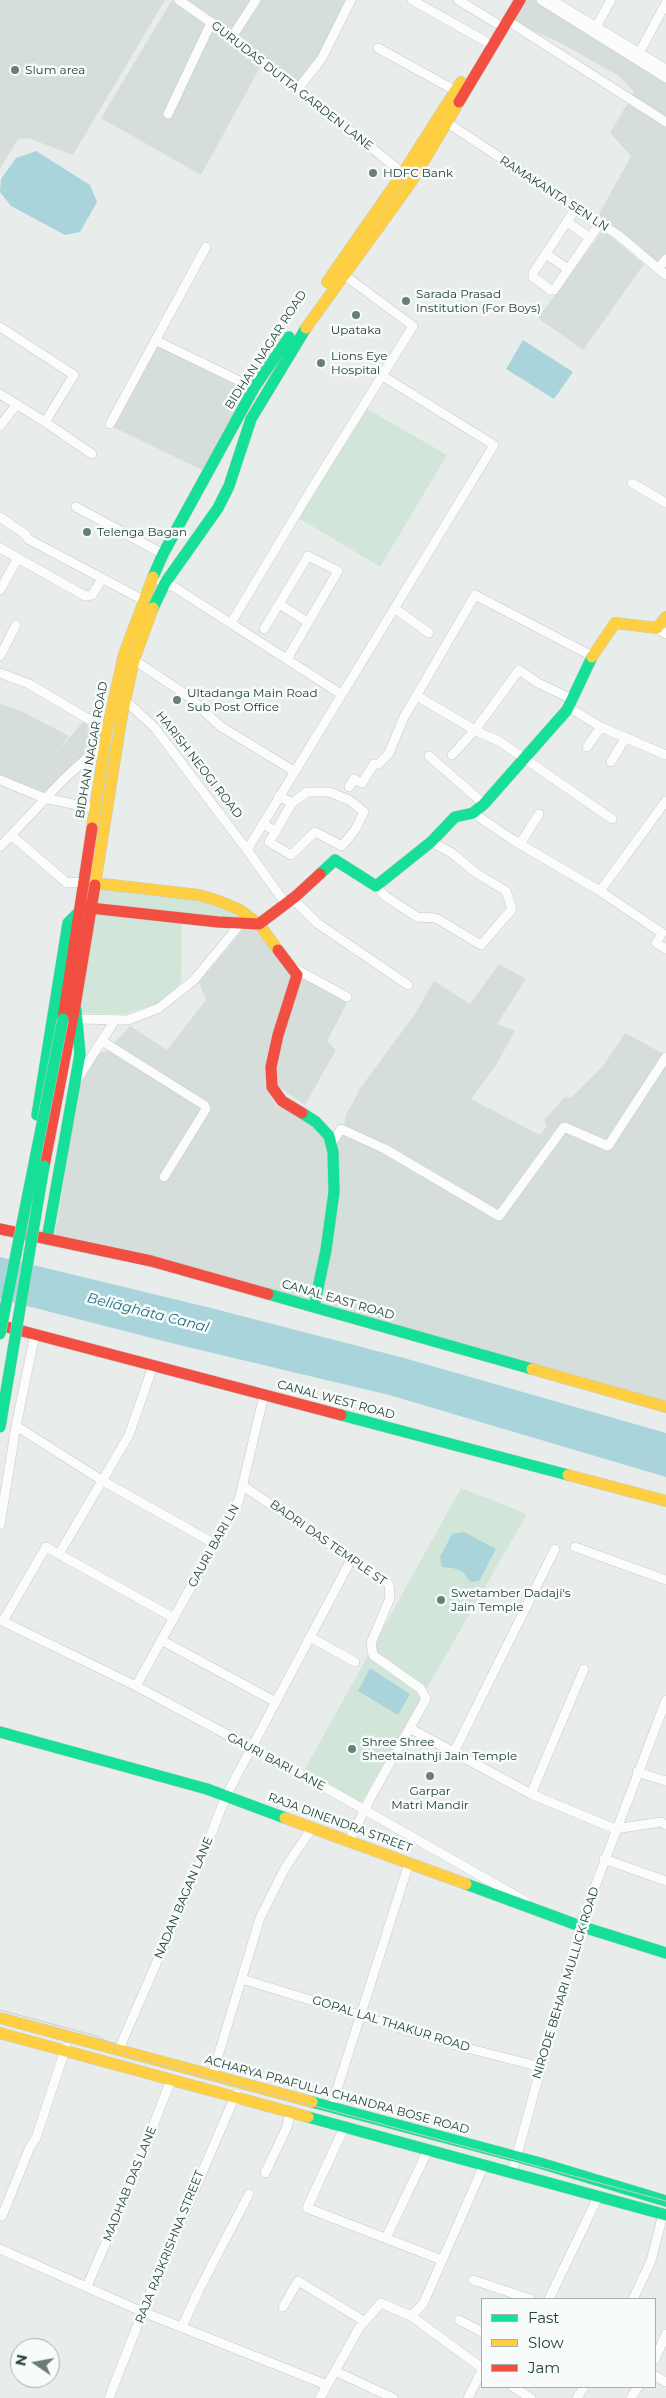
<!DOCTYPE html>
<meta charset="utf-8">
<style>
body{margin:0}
#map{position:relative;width:666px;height:2398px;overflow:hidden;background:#e8edeb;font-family:Montserrat,sans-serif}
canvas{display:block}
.legend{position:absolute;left:481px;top:2298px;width:175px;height:90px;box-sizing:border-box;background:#f7fbf9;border:1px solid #a3b1ad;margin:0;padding:6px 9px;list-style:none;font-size:15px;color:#24423a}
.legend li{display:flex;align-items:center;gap:10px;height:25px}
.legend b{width:25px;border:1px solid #a3b1ad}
.north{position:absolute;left:10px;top:2338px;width:50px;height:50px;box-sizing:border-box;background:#f7fbf9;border:1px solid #a3b1ad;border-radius:50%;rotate:282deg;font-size:14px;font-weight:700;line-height:20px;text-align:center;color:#24423a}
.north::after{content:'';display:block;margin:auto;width:18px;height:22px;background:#697e78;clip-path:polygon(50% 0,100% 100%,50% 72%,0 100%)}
</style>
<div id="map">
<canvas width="666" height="2398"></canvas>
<ul class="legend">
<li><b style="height:6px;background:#16e098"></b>Fast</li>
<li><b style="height:6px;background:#ffcf43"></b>Slow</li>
<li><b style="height:6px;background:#f24e42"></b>Jam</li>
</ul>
<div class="north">N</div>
</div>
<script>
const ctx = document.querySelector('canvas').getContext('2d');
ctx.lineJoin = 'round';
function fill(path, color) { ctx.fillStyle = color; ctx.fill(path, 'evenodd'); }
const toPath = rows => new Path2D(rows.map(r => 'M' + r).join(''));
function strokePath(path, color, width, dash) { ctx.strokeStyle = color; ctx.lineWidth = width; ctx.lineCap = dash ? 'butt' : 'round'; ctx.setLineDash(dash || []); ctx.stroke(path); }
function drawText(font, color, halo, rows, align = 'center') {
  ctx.font = font + ' Montserrat,sans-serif'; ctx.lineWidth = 5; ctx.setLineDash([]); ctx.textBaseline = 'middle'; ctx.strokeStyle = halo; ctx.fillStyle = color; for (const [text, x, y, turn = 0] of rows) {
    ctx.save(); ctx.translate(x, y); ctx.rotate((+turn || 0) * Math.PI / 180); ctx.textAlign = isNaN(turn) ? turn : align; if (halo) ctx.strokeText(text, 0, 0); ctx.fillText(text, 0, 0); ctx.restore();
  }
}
fill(toPath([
 [0,0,165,0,73,155,28,138,18,139,0,169],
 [172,0,228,37,262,64,201,175,101,118],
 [187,0,345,0,318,57,297,85],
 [524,0,546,0,666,68,666,271,630,239,598,216,631,156,610,133,634,92,619,76,559,42,509,21],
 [603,230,644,264,583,350,538,318],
 [157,345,254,391,208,473,113,427],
 [0,704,19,710,69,736,55,754,84,721,111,738,88,753,42,794,0,777],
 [243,930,256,930,291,976,268,1054,265,1084,276,1105,308,1122,323,1136,328,1150,331,1190,320,1253,309,1301,55,1235,83,1058,107,1051,130,1026,167,1050,206,1000,199,982],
 [499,964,526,979,497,1024,515,1031,496,1065,471,1099,540,1135,547,1126,544,1120,565,1097,571,1098,603,1066,625,1033,666,1055,666,1404,316,1306,334,1144,343,1132,346,1115,361,1087,415,1014,434,981,470,1004],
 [297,975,307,977,347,1003,327,1041,336,1050,305,1105,276,1085,274,1068]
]), '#d6dedb');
fill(toPath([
 [364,407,447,455,380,567,297,517],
 [94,885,190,896,251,921,92,904],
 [92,911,182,920,181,983,157,1004,125,1014,80,1013],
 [461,1488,527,1514,361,1803,305,1769]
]), '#d1e6d8');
fill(toPath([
 [36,151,90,185,97,202,80,232,65,235,11,206,0,192,1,179,16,158],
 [523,340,573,372,554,399,506,369],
 [0,1257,211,1308,404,1358,666,1433,666,1477,389,1395,175,1344,0,1299],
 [464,1532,496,1549,479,1581,470,1582,463,1572,453,1568,442,1567,440,1557,452,1534],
 [370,1668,410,1694,398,1715,358,1691]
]), '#a9d4db');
const street = toPath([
 [179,0,232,37,403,173],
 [412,0,485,41],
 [458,0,496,23],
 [541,0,666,78],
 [552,0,666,69],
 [508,21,666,122],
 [597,25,611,0],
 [232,37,256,0],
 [378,48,456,91],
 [639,53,666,3],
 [298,89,322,58,351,0],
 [168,114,211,23],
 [443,120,618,235,666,275],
 [576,208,533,273,533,277,551,290,554,290,600,223],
 [567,222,590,238],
 [546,254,568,269],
 [659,268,666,259],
 [0,327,74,375,45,422,92,454],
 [157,341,254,388],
 [0,394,45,422],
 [110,424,206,247],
 [0,426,17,404],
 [632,483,666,503],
 [76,507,163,554],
 [0,517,26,535,28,539,143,600],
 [0,548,85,596,92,595,102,579],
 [161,582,174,587,341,694],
 [0,590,18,558],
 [394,608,429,633],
 [231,623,309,493,413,326,344,275],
 [657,628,666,634],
 [264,629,279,604],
 [0,656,16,625],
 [287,659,338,571,308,556,279,604,308,622],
 [134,660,188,696,220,726,294,771],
 [0,673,29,684,107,730],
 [417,696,480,733,499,741,612,819],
 [125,700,155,728,247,850],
 [568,707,601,727,666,755],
 [587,747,601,727],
 [452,755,475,730,519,670,538,683,572,699],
 [429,756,484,804],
 [611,762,626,737],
 [0,780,44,798,96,809],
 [349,787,354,779,362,783,374,764,379,764,389,753,404,717,475,595,592,656],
 [473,813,513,840,600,891,662,933,656,943,666,949],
 [262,824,276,831,269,842,291,855,315,832,342,846,355,830,364,812,349,800,329,792,307,792,292,803,279,796],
 [276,831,292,803],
 [11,835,67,883,83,882],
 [520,844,539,814],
 [0,847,62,781,90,755,104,747],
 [376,886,385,896,417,917,436,918,481,945,512,909,506,891,476,873,452,853,431,842],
 [600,891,666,801],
 [293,899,317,923,408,985],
 [286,904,247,850,494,445,381,375],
 [292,967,347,997],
 [78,1019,128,1020,159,1008,194,980,241,923],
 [102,1041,204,1105,206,1109,164,1177],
 [78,1078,115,1020],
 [331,1144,341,1129,385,1149,499,1216,564,1127,608,1146,666,1057],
 [16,1426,103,1481,215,1544],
 [243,1486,389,1584,390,1598,371,1643,373,1655,421,1689,426,1699,372,1795,349,1841],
 [0,1525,16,1426,35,1334],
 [575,1547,666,1580],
 [59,1554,129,1435,153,1366],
 [0,1620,136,1686,312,1780,525,1901],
 [3,1621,46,1547,174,1618],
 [310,1637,355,1662],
 [161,1640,274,1701],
 [136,1686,239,1500,264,1395],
 [411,1729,531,1794,615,1829,661,1822,666,1825],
 [454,1752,555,1549],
 [637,1772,666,1781],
 [531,1794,584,1669],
 [604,1859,666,1881],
 [242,1979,459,2046,541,2067],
 [119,2049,199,1865,226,1796,352,1558],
 [212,2076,260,1918,285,1868,312,1828],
 [331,2108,409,1863],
 [344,2128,307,2208,442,2260],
 [265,2173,287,2127,290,2113],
 [512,2173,580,1926,666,1700],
 [2,2216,30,2147,36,2138,66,2047],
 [386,2238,428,2150],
 [0,2249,143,2312,327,2385],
 [473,2280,530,2299],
 [87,2286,120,2210,171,2080],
 [549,2299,598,2197],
 [633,2299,651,2261,663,2214],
 [283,2307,298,2281,364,2321],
 [411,2316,482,2368],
 [459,2320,482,2332],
 [182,2327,199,2290,249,2194],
 [655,2359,666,2334],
 [335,2371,393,2398],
 [655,2376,666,2382],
 [513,2387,531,2398],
 [109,2398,151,2291,236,2094],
 [320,2398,359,2328,381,2303,411,2316,423,2304,484,2165],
 [468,2398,482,2370],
 [577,2398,584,2387],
 [631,2398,638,2387]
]);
const fast = toPath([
 [153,577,163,554,254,388,289,337],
 [153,608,165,583,218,508,229,486,251,419,306,328],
 [320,874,335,860,376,886,431,842,455,817,473,813,484,804,567,710,592,657],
 [302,1113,316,1122,329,1136,333,1152,334,1192,326,1250,314,1307],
 [37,1115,68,923,78,913],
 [47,1239,80,1054,76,1010],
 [268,1294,532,1369],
 [341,1415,568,1475],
 [0,1732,207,1789,285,1818],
 [466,1884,580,1926,666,1953],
 [312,2102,540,2163,666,2201],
 [308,2117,666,2215]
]);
const slow = toPath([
 [327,282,403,173,461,82],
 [306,328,412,181,459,102],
 [592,657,615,623,657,628,666,617],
 [92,828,107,730,124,654,153,577],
 [86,882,199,895,219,901,240,910,259,924,278,950],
 [95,885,122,715,134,660,153,608],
 [532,1369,666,1407],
 [568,1475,666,1501],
 [285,1818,466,1884],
 [0,2018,312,2102],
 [0,2033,308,2117]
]);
const jam = toPath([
 [459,102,520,0],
 [81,907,218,922,259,924,296,896,320,874],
 [278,950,297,975,278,1035,271,1067,272,1087,282,1101,302,1113],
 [63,1019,92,828],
 [44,1166,75,1006,95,885],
 [0,1229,151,1261,268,1294],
 [7,1327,341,1415]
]);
strokePath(street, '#c5cac8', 10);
strokePath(fast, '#c3cbc8', 12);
strokePath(slow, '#c3cbc8', 12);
strokePath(jam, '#c3cbc8', 12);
strokePath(street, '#fcfcfc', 9);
strokePath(fast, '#16e098', 11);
strokePath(slow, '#ffcf43', 11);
strokePath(jam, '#f24e42', 11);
strokePath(toPath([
 [0,2010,100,2037,130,2056,666,2201]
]), '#c9cdcc', 1);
const fastBridge = toPath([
 [0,1334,63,1019],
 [0,1427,44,1166]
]);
strokePath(fastBridge, '#c3ccc9', 12, []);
strokePath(fastBridge, '#16e098', 11);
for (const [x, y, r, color] of [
 [15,70,5,"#697e78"],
 [373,173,5,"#697e78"],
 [406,301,5,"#697e78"],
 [356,315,5,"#697e78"],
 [321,363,5,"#697e78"],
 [87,532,5,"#697e78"],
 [177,700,5,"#697e78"],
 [441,1600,5,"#697e78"],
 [352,1749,5,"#697e78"],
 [430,1776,5,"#697e78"]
]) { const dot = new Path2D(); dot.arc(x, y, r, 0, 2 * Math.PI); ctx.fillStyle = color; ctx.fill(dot); strokePath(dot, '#f7fbf9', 2); }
drawText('12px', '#24423a', '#f7fbf9', [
 ["Slum area",25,70],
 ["HDFC Bank",383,173],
 ["Sarada Prasad",416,294],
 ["Institution (For Boys)",416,308],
 ["Upataka",356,330,"center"],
 ["Lions Eye",331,356],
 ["Hospital",331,370],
 ["Telenga Bagan",97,532],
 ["Ultadanga Main Road",187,693],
 ["Sub Post Office",187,707],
 ["Swetamber Dadaji's",451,1593],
 ["Jain Temple",451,1607],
 ["Shree Shree",362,1742],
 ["Sheetalnathji Jain Temple",362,1756],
 ["Garpar",430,1791,"center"],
 ["Matri Mandir",430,1805,"center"]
], 'left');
drawText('12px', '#24423a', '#f7fbf9', [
 ["GURUDAS DUTTA GARDEN LANE",292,86,38],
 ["RAMAKANTA SEN LN",554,194,33],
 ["BIDHAN NAGAR ROAD",266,350,-57],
 ["BIDHAN NAGAR ROAD",92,750,-80],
 ["HARISH NEOGI ROAD",199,765,52],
 ["CANAL EAST ROAD",338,1300,16],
 ["CANAL WEST ROAD",336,1400,15],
 ["BADRI DAS TEMPLE ST",328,1543,35],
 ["GAURI BARI LN",214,1546,-61],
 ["GAURI BARI LANE",276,1762,28],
 ["RAJA DINENDRA STREET",340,1823,20],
 ["NADAN BAGAN LANE",184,1898,-67],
 ["NIRODE BEHARI MULLICK ROAD",566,1983,-73],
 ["GOPAL LAL THAKUR ROAD",391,2024,17],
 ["ACHARYA PRAFULLA CHANDRA BOSE ROAD",337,2095,15],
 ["MADHAB DAS LANE",130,2184,-68],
 ["RAJA RAJKRISHNA STREET",170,2247,-68]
]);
drawText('italic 14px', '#1c6f80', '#f7fbf9', [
 ["Beliāghāta Canal",148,1313,14]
]);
</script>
